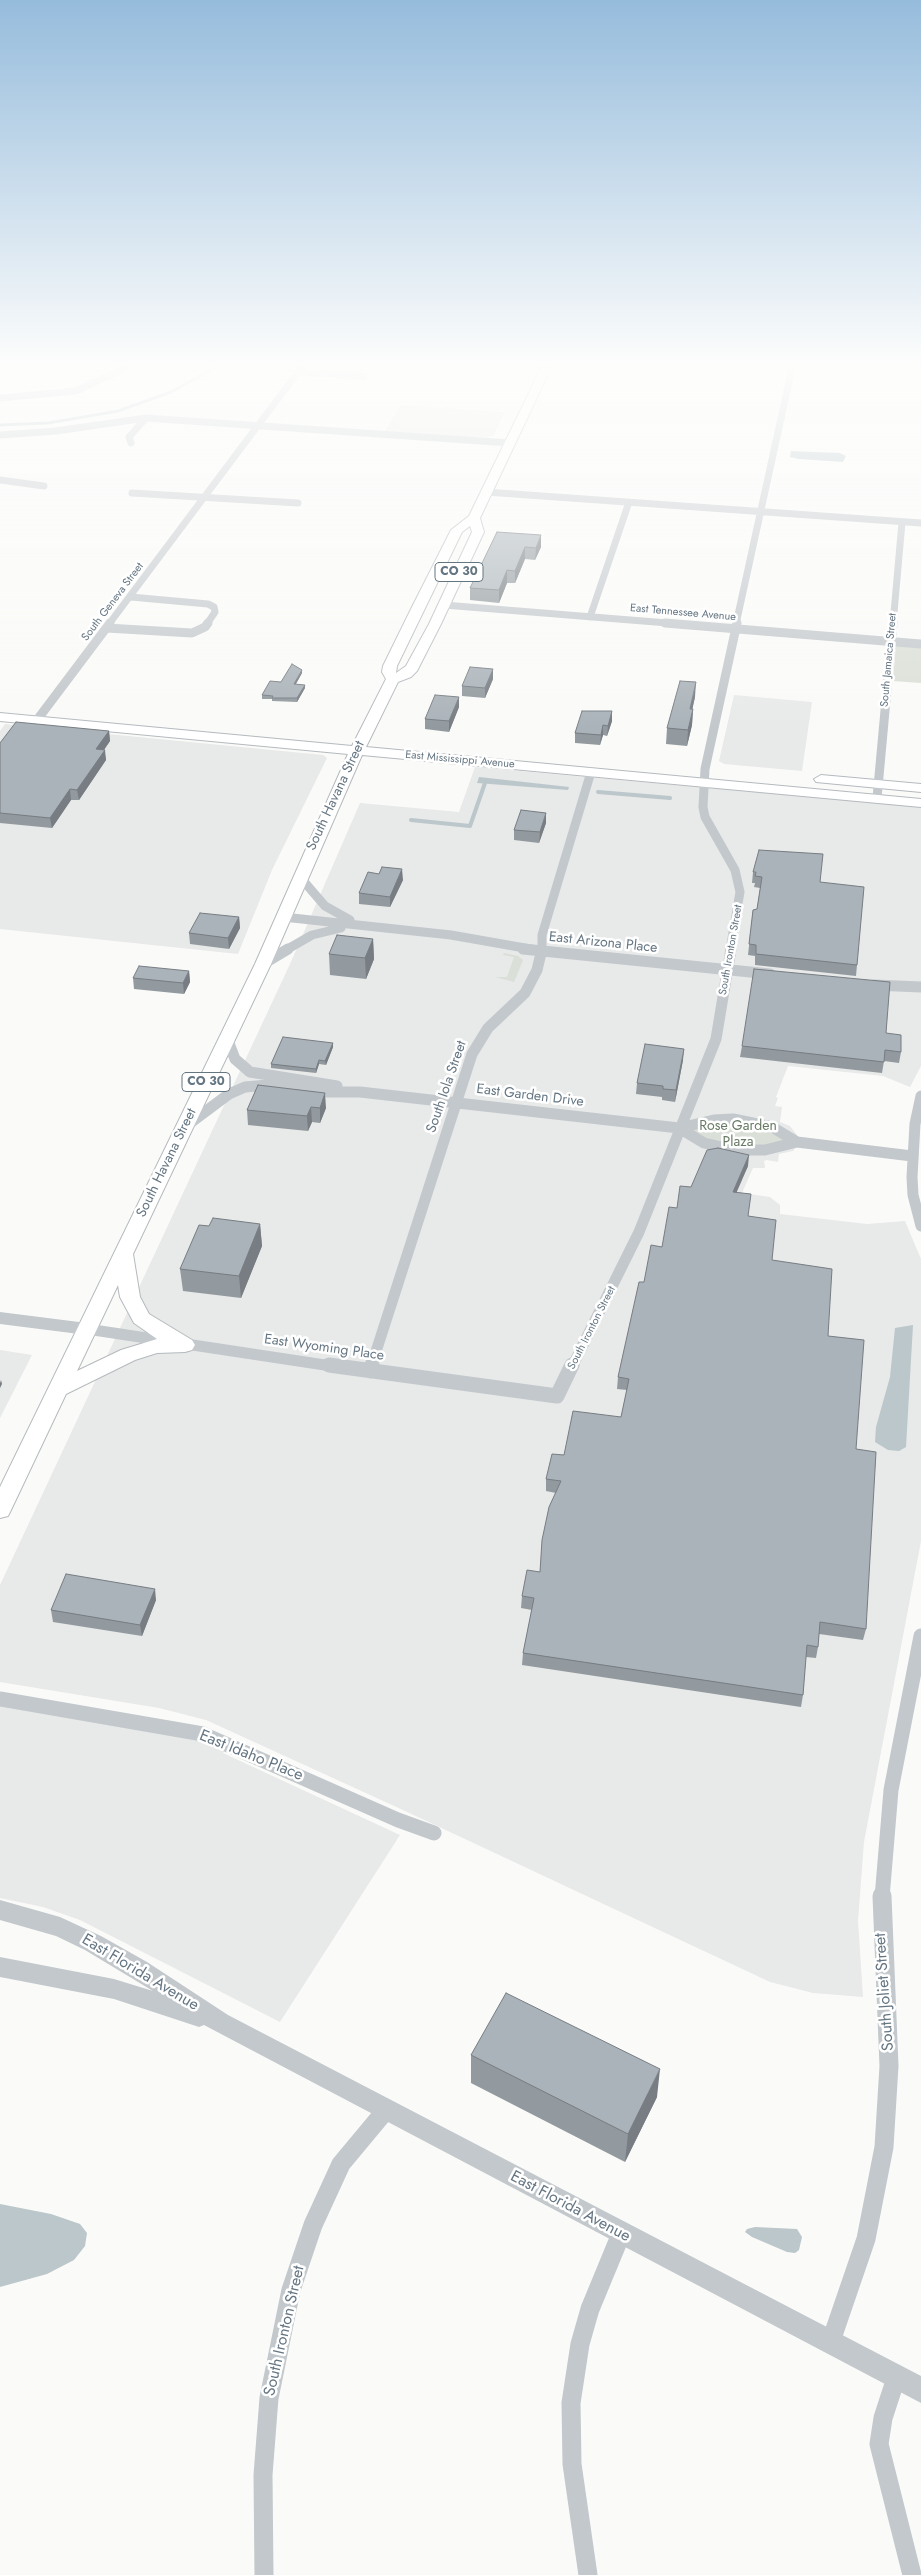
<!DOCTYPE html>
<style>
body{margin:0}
canvas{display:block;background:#fafaf8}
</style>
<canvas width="921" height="2575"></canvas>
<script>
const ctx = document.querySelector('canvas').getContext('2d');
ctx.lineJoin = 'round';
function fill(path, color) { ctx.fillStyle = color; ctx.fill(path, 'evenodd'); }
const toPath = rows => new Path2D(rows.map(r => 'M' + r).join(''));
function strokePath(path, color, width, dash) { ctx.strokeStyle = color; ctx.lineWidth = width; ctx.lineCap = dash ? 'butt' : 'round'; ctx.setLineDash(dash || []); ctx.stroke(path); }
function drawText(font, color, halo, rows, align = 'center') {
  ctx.font = font + ' Jost,sans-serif'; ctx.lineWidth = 5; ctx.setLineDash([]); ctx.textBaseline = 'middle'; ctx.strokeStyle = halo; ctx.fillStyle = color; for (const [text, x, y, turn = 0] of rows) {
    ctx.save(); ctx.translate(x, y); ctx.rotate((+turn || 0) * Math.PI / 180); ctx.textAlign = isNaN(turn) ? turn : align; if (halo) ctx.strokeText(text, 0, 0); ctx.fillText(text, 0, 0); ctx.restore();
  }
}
fill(toPath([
 [401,405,505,412,494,435,486,438,385,431],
 [734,695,812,702,802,771,724,764,719,761],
 [5,724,323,755,327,758,272,870,238,954,0,929,0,731],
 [475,767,921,807,921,1066,910,1087,883,1076,788,1066,776,1097,778,1098,775,1106,782,1107,780,1122,790,1126,797,1135,796,1147,793,1151,779,1154,778,1162,767,1160,764,1161,765,1168,753,1168,742,1193,770,1197,780,1205,780,1214,867,1224,905,1221,921,1259,921,1541,864,1842,858,1921,863,1997,813,1993,770,1982,403,1810,206,1720,159,1708,0,1682,0,1585,290,964,360,803,459,812],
 [0,1350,32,1355,0,1418],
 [0,1699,230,1744,223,1753,400,1835,280,2022,80,1920,43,1907,0,1898]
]), '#e8e9e9');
fill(toPath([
 [896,644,921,646,921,683,893,681],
 [504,953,518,956,523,960,514,982,495,977,507,977,514,957,503,955],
 [755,1122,797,1142,735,1150,679,1128]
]), '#dadfd7');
fill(toPath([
 [791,451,840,453,846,456,843,462,799,459,790,457],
 [479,777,569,787,568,790,477,783],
 [913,1325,906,1447,899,1451,888,1450,875,1442,876,1427,890,1377,895,1328],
 [0,2204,51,2214,80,2224,87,2233,85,2246,74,2260,47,2274,0,2287],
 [755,2227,797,2229,802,2237,799,2250,795,2253,787,2252,752,2237,745,2232,747,2229]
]), '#bbc7cb');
strokePath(toPath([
 [0,425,48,423,118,411,171,392,214,368]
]), '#bbc7cb', 3);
strokePath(toPath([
 [598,792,670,798],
 [411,820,470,826,485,783]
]), '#bbc7cb', 4);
const primary = toPath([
 [541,368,551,368,480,518,484,532,441,624,417,671,411,677,398,682,366,747,921,799,921,807,362,755,271,964,133,1254,140,1297,149,1314,192,1340,195,1345,192,1350,185,1352,157,1353,135,1360,66,1394,11,1510,8,1516,0,1518,0,1487,255,964,348,754,0,721,0,713,352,746,386,679,382,672,383,666,411,609,451,530,469,516,541,368],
 [470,526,472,532,429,624,406,666,396,673,397,666,462,532,470,526],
 [118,1285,120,1297,134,1323,157,1339,121,1350,77,1371,118,1285],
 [821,775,921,784,921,792,816,782,814,779,821,775]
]);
strokePath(primary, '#b5babe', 2);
strokePath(toPath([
 [299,372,364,376],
 [0,398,76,391,125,368],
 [0,435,56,431,146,418,510,443],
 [131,443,129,437,146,418],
 [0,480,44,486],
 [486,492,921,523],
 [132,493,298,503],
 [131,597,208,604,214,607,215,612,207,624],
 [444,605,680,624],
 [590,617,629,502],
 [109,624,301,368],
 [736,624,792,368],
 [893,624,902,522]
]), '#c3c8cc', 7);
strokePath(toPath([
 [665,623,921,644],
 [107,628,192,633,205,627,208,623],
 [37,720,110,623],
 [877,798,893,623],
 [300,877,325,906,350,920],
 [283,917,451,935,536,950],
 [286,950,312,935,341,928],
 [542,950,542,935,591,772],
 [730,950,740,892,735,870,705,817,703,807,705,769,737,623]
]), '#c3c8cc', 9);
strokePath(toPath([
 [523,949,770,974],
 [263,964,288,949],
 [874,985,921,987],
 [227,1038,235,1059,250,1072,337,1086],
 [921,1096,915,1124,912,1177,913,1195,921,1226],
 [186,1126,229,1094,245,1087,268,1085,328,1092,360,1092,679,1128,714,1120,733,1119,772,1127,797,1142],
 [679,1128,704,1143,735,1150,765,1150,797,1142,912,1156],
 [87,1329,338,1367],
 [371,1367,472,1054,488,1028,525,993,537,970,542,949],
 [572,1367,639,1232,716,1039,731,949]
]), '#c3c8cc', 11);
strokePath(toPath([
 [329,1365,557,1396,572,1365],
 [370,1371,372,1365],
 [0,1699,203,1734,398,1820,434,1833],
 [882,1898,891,1790,921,1636]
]), '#c3c8cc', 15);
strokePath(toPath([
 [830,2344,866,2239,884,2147,889,2066,882,1896],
 [896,2378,883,2418,879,2444,912,2575],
 [264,2575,263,2475,269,2398,291,2290,313,2225,341,2164,386,2110],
 [588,2575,572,2464,571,2403,580,2344,590,2309,621,2234]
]), '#c3c8cc', 19);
fill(toPath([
 [0,1312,87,1323,93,1325,95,1329,93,1333,87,1335,0,1324,0,1312],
 [0,1900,60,1917,101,1936,147,1962,228,2015,921,2376,921,2403,204,2025,199,2027,114,1999,0,1977,0,1957,114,1979,153,1991,85,1950,56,1936,0,1920,0,1900]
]), '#c3c8cc');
fill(primary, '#fff');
fill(toPath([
 [497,532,541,547,535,560,525,559,515,583,507,583,499,603,470,600,470,588],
 [302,673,296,684,305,688,297,702,272,701,272,699,262,699,262,695,281,682],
 [493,679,485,698,462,696,462,686],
 [695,697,692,709,693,709,692,725,687,746,666,744,667,728],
 [459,707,449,732,425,729,425,719],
 [612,711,612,721,607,736,603,735,600,745,575,743,575,733],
 [109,731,110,741,104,749,106,760,79,800,71,800,52,828,0,823,0,743],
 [546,823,539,843,514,840,514,830],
 [753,872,820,882,857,965,856,976,755,965,755,956,748,955,753,910,757,909,760,888,754,887,755,883,752,883],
 [379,874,403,880,390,907,359,904,359,893],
 [239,917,240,928,229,949,190,944,189,933],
 [373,939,374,959,366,979,330,975,329,954],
 [189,971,190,982,184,994,134,989,133,978],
 [886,1033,901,1052,899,1063,884,1061,882,1073,740,1057,742,1046],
 [333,1043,333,1047,326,1065,319,1064,316,1073,271,1068,271,1064],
 [683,1060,675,1102,662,1100,662,1097,636,1094,637,1083],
 [258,1085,326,1108,320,1123,312,1122,308,1131,248,1125,247,1110],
 [748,1166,736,1192,748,1217,772,1260,828,1336,856,1449,866,1629,863,1640,819,1634,818,1647,816,1658,806,1657,803,1695,801,1707,522,1665,523,1653,532,1610,521,1608,522,1596,540,1572,556,1493,546,1491,546,1479,564,1455,621,1417,627,1390,617,1389,618,1377,644,1282,662,1247,677,1208,691,1187],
 [260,1224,262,1246,241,1298,183,1291,180,1269,209,1226],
 [156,1600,142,1636,53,1622,51,1610],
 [471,2055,657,2097,625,2162,471,2083]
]), '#929a9f');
fill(toPath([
 [541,535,541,547,535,560,536,548],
 [525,547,525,559,515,583,515,571],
 [507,570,507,583,499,603,499,590],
 [493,669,493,679,485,698,485,688],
 [302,670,302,673,294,687,294,684],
 [696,682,695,697,689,725,690,709],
 [305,685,305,688,297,702,297,698],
 [459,697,459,707,449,732,449,721],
 [693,709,692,725,687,746,688,730],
 [612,711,612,721,607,736,608,726],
 [603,725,603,735,600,745,601,735],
 [109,731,110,741,98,759,96,749],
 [105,750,106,760,79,800,77,790],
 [70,789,71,800,52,828,50,818],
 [546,813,546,823,539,843,540,832],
 [402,869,403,880,390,907,390,897],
 [239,917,240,928,229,949,228,938],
 [373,939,374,959,366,979,365,958],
 [189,971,190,982,184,994,183,983],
 [333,1043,333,1047,326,1065,325,1061],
 [684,1049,683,1060,675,1102,676,1090],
 [319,1060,319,1064,316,1073,316,1069],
 [325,1093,326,1108,320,1123,320,1108],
 [311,1107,312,1122,308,1131,307,1116],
 [749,1155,748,1166,732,1203,733,1192],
 [260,1224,262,1246,241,1298,239,1276],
 [1,1380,2,1384,0,1388,0,1383],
 [155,1589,156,1600,142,1636,140,1625],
 [660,2069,657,2097,625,2162,628,2134]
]), '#777d82');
const building = toPath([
 [497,532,541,535,536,548,525,547,515,571,507,570,499,590,470,588,497,532],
 [292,664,302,670,294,684,305,685,297,698,272,698,273,696,262,695,270,681,281,682,292,664],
 [470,667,493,669,485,688,462,686,470,667],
 [680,681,696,682,690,709,693,709,688,730,667,728,680,681],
 [435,695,459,697,449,721,425,719,435,695],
 [582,711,612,711,608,726,603,725,601,735,575,733,582,711],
 [16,722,109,731,96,749,105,750,77,790,70,789,50,818,0,813,0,743,16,722],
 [521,810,546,813,540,832,514,830,521,810],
 [759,850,823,854,820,882,864,887,857,965,756,954,756,945,749,944,753,910,757,909,762,877,755,876,756,872,753,872,759,850],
 [382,867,402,869,390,897,359,893,368,872,379,874,382,867],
 [200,913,239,917,228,938,189,933,200,913],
 [337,935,373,939,365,958,329,954,337,935],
 [139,966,189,971,183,983,133,978,139,966],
 [754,969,890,982,886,1033,901,1035,901,1052,885,1050,884,1062,742,1046,754,969],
 [283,1037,333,1043,325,1061,319,1060,316,1069,271,1064,283,1037],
 [645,1044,684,1049,676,1090,663,1089,663,1086,637,1083,645,1044],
 [258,1085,325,1093,320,1108,311,1107,307,1116,247,1110,258,1085],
 [718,1148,749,1155,733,1192,751,1194,748,1216,776,1220,772,1260,832,1269,828,1336,864,1340,856,1449,876,1452,866,1629,820,1622,818,1647,807,1645,803,1695,523,1653,534,1598,522,1596,527,1570,540,1572,542,1540,549,1507,561,1481,546,1479,552,1454,564,1455,573,1411,621,1417,629,1379,618,1377,639,1282,644,1282,651,1245,662,1247,669,1207,677,1208,680,1186,691,1187,707,1150,718,1148],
 [213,1218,260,1224,239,1276,180,1269,199,1225,209,1226,213,1218],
 [66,1574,155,1589,140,1625,51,1610,66,1574],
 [506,1993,660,2069,628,2134,471,2055,506,1993]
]);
fill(building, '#aab3b9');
strokePath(building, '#777d82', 1);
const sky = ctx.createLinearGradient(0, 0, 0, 729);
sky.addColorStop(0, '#96bcdc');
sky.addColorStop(0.5, '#fdfdfc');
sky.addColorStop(1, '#fdfdfc00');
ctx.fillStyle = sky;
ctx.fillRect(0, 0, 921, 729);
drawText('11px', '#657683', '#fff', [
 ["South Geneva Street",113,602,-53],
 ["East Tennessee Avenue",683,613,5],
 ["South Jamaica Street",889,660,-85],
 ["East Mississippi Avenue",460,760,5],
 ["South Ironton Street",731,950,-80],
 ["South Ironton Street",592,1328,-63]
]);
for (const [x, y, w] of [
 [459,572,48],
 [206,1082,48]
]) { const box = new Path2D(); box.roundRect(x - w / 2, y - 9.5, w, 19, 4); ctx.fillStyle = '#fff'; ctx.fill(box); strokePath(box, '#657683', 1); }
drawText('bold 12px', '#657683', null, [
 ["CO 30",459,572],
 ["CO 30",206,1082]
]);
drawText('14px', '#657683', '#fff', [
 ["South Havana Street",336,796,-65],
 ["East Arizona Place",603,943,6],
 ["South Iola Street",447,1087,-71],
 ["East Garden Drive",530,1096,7],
 ["South Havana Street",167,1163,-64],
 ["East Wyoming Place",324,1348,8]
]);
drawText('14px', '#687a64', '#fff', [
 ["Rose Garden",738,1127],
 ["Plaza",738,1143]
]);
drawText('16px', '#657683', '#fff', [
 ["East Idaho Place",251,1756,22],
 ["East Florida Avenue",140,1973,31],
 ["South Joliet Street",885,1992,-94],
 ["East Florida Avenue",570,2207,28],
 ["South Ironton Street",285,2331,-77]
]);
</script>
